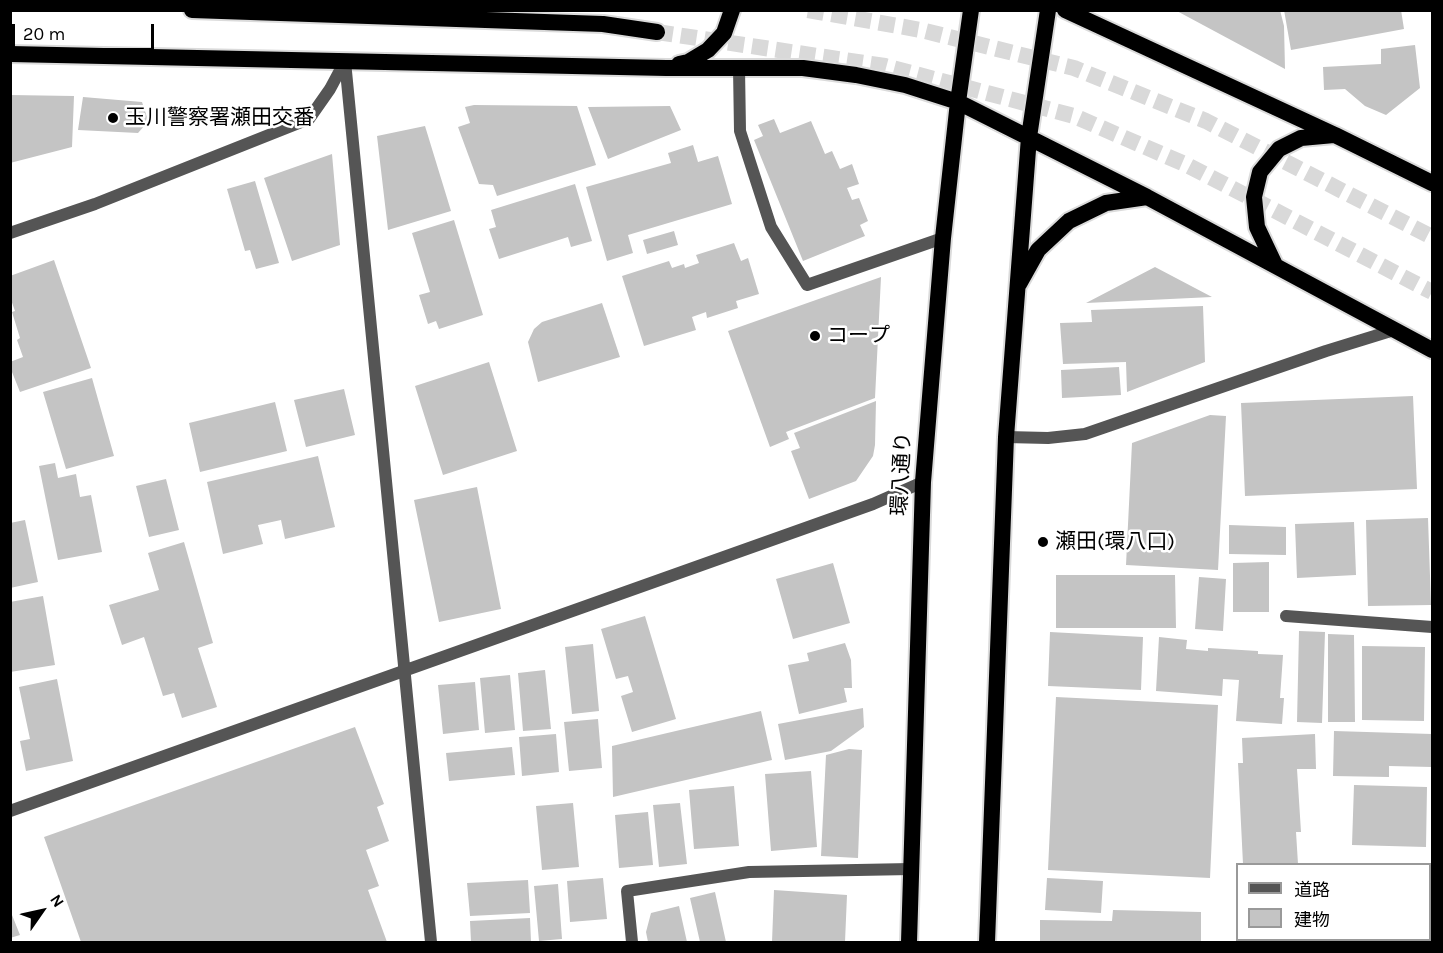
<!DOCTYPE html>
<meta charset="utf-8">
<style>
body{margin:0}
#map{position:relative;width:1443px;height:953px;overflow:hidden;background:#fff;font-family:Karla,"Noto Sans JP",sans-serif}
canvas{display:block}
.frame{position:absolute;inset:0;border:12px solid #000;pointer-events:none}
.legend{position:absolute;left:1236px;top:863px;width:195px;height:78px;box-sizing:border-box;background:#fff;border:2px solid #999;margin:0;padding:8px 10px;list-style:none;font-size:18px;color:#000}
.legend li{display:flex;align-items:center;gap:12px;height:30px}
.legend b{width:30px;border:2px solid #999}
.north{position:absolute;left:12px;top:881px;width:60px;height:60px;-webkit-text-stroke:4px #fff;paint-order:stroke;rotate:56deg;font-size:16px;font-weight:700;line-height:24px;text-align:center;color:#000}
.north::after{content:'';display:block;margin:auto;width:21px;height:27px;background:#000;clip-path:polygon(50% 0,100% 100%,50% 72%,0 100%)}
.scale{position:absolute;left:12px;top:24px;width:142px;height:27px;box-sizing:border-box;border:3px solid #000;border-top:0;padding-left:8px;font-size:18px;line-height:21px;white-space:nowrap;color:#000;-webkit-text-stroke:4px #fff;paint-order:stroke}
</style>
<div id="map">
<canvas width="1443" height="953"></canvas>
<div class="frame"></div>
<ul class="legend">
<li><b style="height:8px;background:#555"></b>道路</li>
<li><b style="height:16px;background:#c4c4c4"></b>建物</li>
</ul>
<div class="north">N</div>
<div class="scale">20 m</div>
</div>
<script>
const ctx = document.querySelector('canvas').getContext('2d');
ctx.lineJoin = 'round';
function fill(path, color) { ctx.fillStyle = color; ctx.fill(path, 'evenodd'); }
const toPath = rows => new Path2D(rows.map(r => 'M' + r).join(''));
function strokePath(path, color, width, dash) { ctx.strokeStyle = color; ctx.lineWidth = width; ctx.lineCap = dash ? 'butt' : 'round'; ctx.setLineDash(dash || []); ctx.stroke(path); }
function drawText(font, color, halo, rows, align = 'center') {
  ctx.font = font + ' Karla,"Noto Sans JP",sans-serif'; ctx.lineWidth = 5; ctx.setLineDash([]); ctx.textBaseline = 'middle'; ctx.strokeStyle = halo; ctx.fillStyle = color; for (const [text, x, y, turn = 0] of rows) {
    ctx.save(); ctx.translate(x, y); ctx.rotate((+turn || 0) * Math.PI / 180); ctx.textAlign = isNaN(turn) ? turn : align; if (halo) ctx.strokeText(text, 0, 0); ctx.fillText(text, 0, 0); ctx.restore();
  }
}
fill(toPath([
 [1175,10,1280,10,1284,26,1285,69],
 [1284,10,1401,10,1404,29,1291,50],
 [1415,45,1420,88,1386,115,1365,106,1345,89,1324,90,1323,67,1381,64,1381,49],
 [10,95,74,96,72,147,10,163],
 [83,97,142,102,147,117,146,124,138,133,78,130],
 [474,105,577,106,596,165,497,196,493,185,479,184,458,127,470,123,465,107],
 [670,106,681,130,608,159,588,107],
 [774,119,780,133,811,121,825,154,832,151,840,169,852,164,859,184,847,188,852,200,859,198,868,221,860,225,865,236,803,261,754,140,763,136,758,125],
 [425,126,451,211,388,230,377,136],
 [693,145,698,162,718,156,732,204,628,235,633,253,607,261,586,187,671,163,668,153],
 [332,154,340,245,292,261,264,178],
 [255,181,279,263,256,269,250,250,245,251,227,189],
 [575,184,592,241,571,247,568,237,499,259,489,229,496,227,491,210],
 [454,220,483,315,439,329,436,321,428,324,419,295,430,292,412,233],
 [674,231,678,245,647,254,643,240],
 [734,243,741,261,748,258,759,294,736,301,738,308,707,318,706,312,692,317,696,330,644,346,622,276,669,261,672,268,684,264,685,268,699,263,696,255],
 [54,260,91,368,20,392,10,367,10,362,23,357,17,340,20,338,12,312,15,311,10,297,10,276],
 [1155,267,1212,297,1086,303],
 [881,277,875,398,786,432,789,439,770,447,728,331],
 [602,303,620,357,538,382,528,342,534,329,542,322],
 [1203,306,1205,362,1127,392,1126,362,1063,364,1060,323,1092,322,1091,310],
 [489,362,517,451,443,475,415,386],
 [1119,367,1121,395,1062,398,1061,370],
 [92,378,114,456,66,469,43,392],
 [344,389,355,435,306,447,294,400],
 [1413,396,1417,489,1245,496,1241,403],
 [876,401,875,445,873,456,856,481,809,499,791,451,800,448,794,433],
 [275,402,287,451,200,472,189,423],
 [1210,415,1226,416,1218,570,1126,565,1132,443],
 [318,456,335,527,285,539,281,520,258,525,263,544,223,554,207,482],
 [55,463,58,478,76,474,80,497,91,495,102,552,58,560,39,466],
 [166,479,179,530,149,537,136,486],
 [477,487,501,609,439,622,414,500],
 [1428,518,1431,605,1368,606,1366,520],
 [25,520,38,582,10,588,10,523],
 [1354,522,1356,575,1297,578,1295,524],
 [1229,525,1286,527,1286,555,1229,554],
 [184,542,213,643,198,648,217,707,182,718,174,693,163,696,144,637,122,645,109,605,159,590,148,553],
 [1269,562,1269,612,1233,612,1233,563],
 [833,563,850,623,793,639,776,579],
 [1056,575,1175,575,1176,628,1056,628],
 [1199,577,1226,579,1223,631,1195,629],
 [43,596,55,665,10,672,10,602],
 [645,616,676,719,632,732,621,696,633,692,628,676,616,679,601,629],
 [1299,631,1325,632,1322,723,1297,722],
 [1050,632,1143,637,1141,690,1048,686],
 [1328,634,1354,635,1355,722,1328,722],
 [1159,637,1187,640,1186,649,1208,651,1208,648,1258,651,1258,654,1283,655,1280,698,1284,698,1282,724,1236,721,1239,680,1223,679,1222,696,1156,691],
 [845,643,851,660,852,688,844,688,847,702,799,714,788,665,809,661,807,653],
 [593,644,599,711,572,714,565,647],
 [1362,646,1425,647,1424,721,1362,720],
 [545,670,551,729,523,731,518,673],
 [510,675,515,730,485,733,480,678],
 [57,679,73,761,26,771,20,741,30,739,19,687],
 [475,682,479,730,443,734,438,685],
 [1056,697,1218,705,1210,878,1048,870],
 [863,708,864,727,831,751,785,760,778,724],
 [761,711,772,760,613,797,612,746],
 [598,719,602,768,569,771,564,722],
 [355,727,384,804,377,807,389,841,366,850,379,886,368,890,387,942,81,942,44,837],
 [1334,731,1432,734,1432,767,1389,766,1389,777,1333,776],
 [556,734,559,772,522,776,519,737],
 [1315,734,1316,769,1297,769,1301,832,1296,832,1298,864,1243,864,1238,763,1243,763,1242,738],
 [512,747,515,775,449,781,446,753],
 [849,749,862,750,858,858,821,856,826,755],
 [811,771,817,847,771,851,765,774],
 [1354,785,1427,787,1426,847,1352,845],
 [734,786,739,846,694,849,689,790],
 [573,803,579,867,542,870,536,806],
 [680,803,687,864,659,867,653,805],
 [648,812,653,865,619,868,615,815],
 [603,878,607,919,570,922,567,881],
 [1047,878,1103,881,1101,913,1045,910],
 [528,880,530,913,470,916,467,883],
 [558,884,562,939,539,941,534,886],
 [1430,889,1432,889,1432,942,1402,942,1402,940,1430,940],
 [774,890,847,895,845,942,772,942],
 [715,892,726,942,700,942,690,898],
 [679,906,687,942,648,942,646,932,651,913],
 [10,910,20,935,10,938],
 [1113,910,1201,912,1201,942,1040,942,1040,920,1112,921],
 [530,918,531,942,471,942,470,921],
 [1333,940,1392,940,1393,942,1333,942]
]), '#c4c4c4');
strokePath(toPath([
 [808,10,921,30,1074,68,1206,121,1432,237],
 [657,32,885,66,1074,116,1187,165,1432,292]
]), '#d9d9d9', 16, [16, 8]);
const trunk = toPath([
 [192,10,603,24,657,32],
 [1065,10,1335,135,1432,183],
 [10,54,666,68,803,68,856,75,905,85,958,102,1147,197,1432,350],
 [679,64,688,62,708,50,724,33,732,10],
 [1275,265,1257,227,1254,197,1260,172,1279,149,1301,138,1334,135],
 [1019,284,1038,250,1069,221,1106,203,1147,197],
 [909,942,923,482,943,238,958,102,971,10],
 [987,942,1006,437,1029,137,1048,10]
]);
strokePath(trunk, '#dbdbdb', 20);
strokePath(toPath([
 [739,68,740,131,771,227,807,285,943,238],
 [632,942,627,891,749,872,911,869]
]), '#555', 12);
strokePath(toPath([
 [345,61,431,942],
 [10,233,95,204,309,119,330,89,345,61],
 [1006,437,1048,438,1085,434,1326,351,1394,330],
 [1286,616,1432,627],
 [10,811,873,504,923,482],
 [1430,878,1432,878]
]), '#555', 12);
strokePath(trunk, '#000', 16);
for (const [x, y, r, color] of [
 [113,118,6,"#000"],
 [815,336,6,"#000"],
 [1043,542,6,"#000"]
]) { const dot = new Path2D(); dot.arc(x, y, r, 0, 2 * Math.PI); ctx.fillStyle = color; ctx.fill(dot); strokePath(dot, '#fff', 2); }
drawText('21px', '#000', '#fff', [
 ["玉川警察署瀬田交番",125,118],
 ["コープ",827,336],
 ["瀬田(環八口)",1055,542]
], 'left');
drawText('21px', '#000', '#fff', [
 ["環八通り",902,474,-87]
]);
</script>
